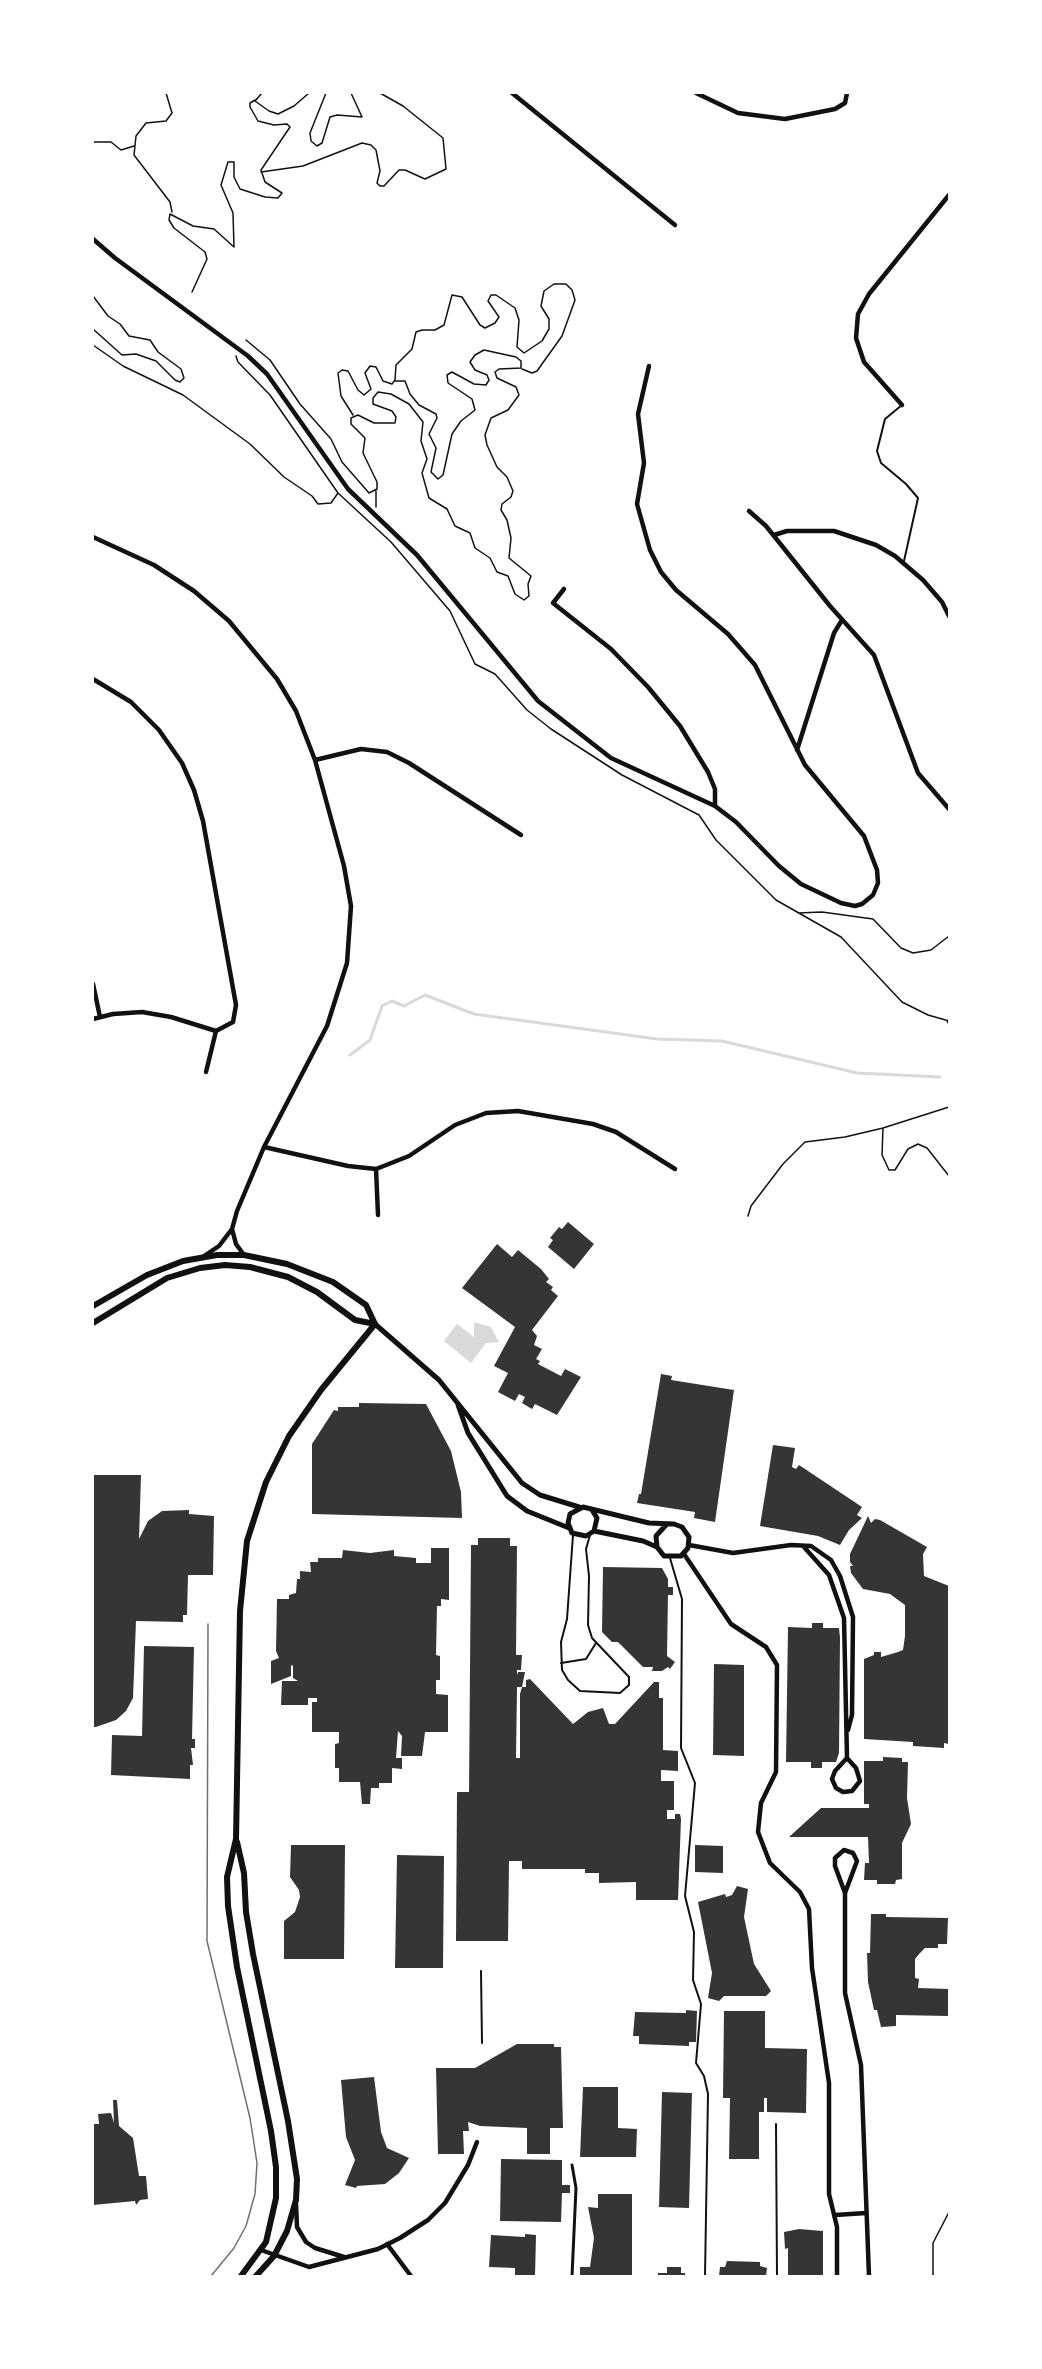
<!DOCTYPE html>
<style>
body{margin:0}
#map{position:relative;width:1042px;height:2369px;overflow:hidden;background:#fff;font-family:Arial,sans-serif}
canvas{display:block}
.frame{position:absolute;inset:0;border:94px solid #fff;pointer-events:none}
</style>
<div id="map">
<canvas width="1042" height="2369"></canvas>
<div class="frame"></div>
</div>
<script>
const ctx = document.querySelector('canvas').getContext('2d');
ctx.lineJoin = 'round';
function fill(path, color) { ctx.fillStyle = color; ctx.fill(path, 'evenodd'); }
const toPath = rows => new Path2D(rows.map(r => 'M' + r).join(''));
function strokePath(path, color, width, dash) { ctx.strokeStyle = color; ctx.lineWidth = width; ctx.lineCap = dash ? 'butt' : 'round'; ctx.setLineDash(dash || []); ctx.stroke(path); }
fill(toPath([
 [474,1322,491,1327,499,1342,486,1343,471,1363,444,1341,457,1324,474,1337]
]), '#d9d9d9');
strokePath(toPath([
 [350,1055,370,1040,382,1006,392,1001,404,1006,425,995,474,1014,657,1039,722,1041,857,1073,940,1077]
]), '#d9d9d9', 3);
fill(toPath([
 [568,1222,594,1244,574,1269,548,1247,553,1240,550,1238,559,1227,562,1229],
 [497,1244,512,1257,518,1250,541,1269,549,1279,546,1282,553,1287,551,1290,558,1296,532,1330,537,1336,534,1345,542,1349,536,1359,540,1361,538,1364,561,1376,565,1369,581,1377,557,1415,535,1404,532,1409,522,1403,525,1397,519,1394,515,1401,498,1392,508,1373,494,1366,515,1327,462,1288],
 [661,1374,672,1376,671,1380,734,1390,715,1522,694,1518,695,1512,637,1503,639,1494,641,1494],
 [359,1403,426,1404,451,1451,461,1492,462,1518,312,1514,312,1444,334,1410,338,1411,338,1407,359,1407],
 [773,1445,795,1448,792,1467,796,1469,799,1465,862,1507,857,1515,862,1518,849,1530,840,1545,818,1536,760,1526],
 [93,1475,141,1475,139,1539,148,1521,162,1511,189,1510,189,1514,214,1516,213,1575,188,1575,187,1615,183,1615,183,1622,136,1621,133,1698,126,1711,116,1720,96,1727,93,1727],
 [868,1516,871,1523,875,1519,880,1520,927,1547,923,1554,924,1576,949,1586,949,1744,944,1743,944,1748,913,1746,913,1742,864,1739,864,1659,874,1655,874,1652,881,1652,881,1657,898,1652,903,1650,905,1636,905,1605,890,1594,863,1589,851,1573,850,1566,853,1566,850,1562,850,1554],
 [478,1538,510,1538,510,1546,517,1546,516,1655,522,1655,521,1670,517,1670,517,1675,518,1672,525,1672,522,1687,517,1687,516,1758,520,1758,520,1694,522,1687,526,1687,526,1680,530,1679,573,1724,588,1712,603,1708,609,1724,615,1724,654,1682,659,1682,659,1698,663,1698,663,1750,678,1751,678,1771,661,1770,661,1781,674,1781,674,1810,667,1810,667,1819,675,1819,675,1814,680,1814,681,1819,678,1900,636,1900,636,1882,599,1883,599,1873,585,1873,585,1869,522,1869,522,1861,509,1861,508,1941,456,1941,457,1792,469,1792,471,1545,478,1545],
 [431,1548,449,1548,449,1600,441,1599,441,1606,437,1606,436,1655,440,1656,440,1680,436,1680,436,1694,448,1695,448,1732,425,1732,422,1756,401,1756,402,1736,398,1731,396,1758,402,1758,402,1769,392,1768,392,1783,379,1783,379,1788,371,1788,370,1804,362,1804,360,1782,339,1782,339,1768,335,1768,335,1744,339,1743,339,1732,312,1732,312,1702,317,1702,317,1698,308,1698,308,1705,281,1705,282,1681,298,1681,293,1678,293,1666,291,1665,291,1676,271,1684,271,1661,279,1658,276,1651,277,1599,289,1599,289,1595,296,1593,297,1579,300,1579,300,1571,311,1572,310,1562,318,1562,318,1558,342,1558,343,1550,370,1553,394,1550,394,1556,416,1558,416,1563,431,1563],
 [603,1567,662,1568,668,1579,668,1587,673,1587,673,1595,668,1595,667,1656,675,1662,670,1669,668,1667,662,1671,652,1671,653,1667,643,1667,618,1642,612,1642,602,1632],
 [812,1623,823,1623,823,1628,839,1628,840,1638,839,1753,836,1762,822,1762,822,1768,811,1768,811,1762,786,1762,788,1627,812,1628],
 [144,1646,194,1647,192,1739,195,1739,195,1748,191,1748,193,1765,190,1765,190,1779,111,1775,112,1735,142,1736],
 [714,1664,744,1665,744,1756,713,1755],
 [883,1757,902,1758,902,1762,908,1762,907,1798,911,1824,902,1843,902,1879,896,1880,895,1884,877,1884,877,1880,864,1880,865,1863,869,1863,868,1837,789,1837,821,1808,869,1808,869,1804,864,1804,864,1761,883,1761],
 [291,1845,345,1845,344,1959,284,1959,284,1921,295,1912,300,1897,299,1890,290,1877],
 [695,1845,723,1846,723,1873,695,1872],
 [397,1855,444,1856,443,1968,395,1968],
 [737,1886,748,1889,744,1917,754,1964,771,1991,766,1996,724,1996,719,2001,708,1998,712,1973,698,1902,725,1894,726,1897,732,1895],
 [871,1914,886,1914,886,1917,948,1918,947,1944,938,1944,938,1948,925,1948,920,1953,915,1959,915,1978,919,1979,918,1988,949,1989,949,2016,896,2015,896,2026,881,2027,877,2010,874,2010,868,1982,867,1953,870,1953],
 [686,2010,697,2011,696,2042,689,2042,689,2046,639,2044,639,2036,633,2036,635,2012,686,2013],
 [724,2011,765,2011,765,2048,807,2049,806,2113,767,2112,767,2098,764,2098,764,2112,759,2112,759,2159,729,2159,730,2098,723,2098],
 [517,2044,554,2044,554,2047,561,2047,563,2128,550,2128,550,2154,527,2154,527,2128,480,2126,468,2122,469,2131,463,2131,464,2154,438,2154,436,2068,475,2068],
 [374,2077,381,2132,387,2148,409,2158,399,2173,385,2184,357,2186,356,2188,345,2185,355,2160,346,2137,341,2080],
 [583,2087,618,2087,618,2128,637,2129,636,2157,580,2157],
 [662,2092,692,2093,689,2208,659,2207],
 [113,2100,117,2100,119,2126,133,2138,139,2176,146,2176,148,2199,140,2200,136,2205,135,2201,93,2205,93,2124,99,2124,98,2114,111,2113,114,2123],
 [501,2159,562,2160,562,2185,570,2185,570,2193,562,2193,561,2222,500,2221],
 [598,2194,632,2194,632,2276,580,2276,580,2267,590,2267,594,2238,588,2207,598,2208],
 [799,2229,823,2231,823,2276,788,2276,788,2248,785,2249,784,2232],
 [525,2234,536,2235,535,2276,515,2276,515,2268,489,2267,491,2235,525,2237],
 [727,2261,760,2262,760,2266,767,2268,766,2276,719,2276,720,2267,725,2267],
 [667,2267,681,2267,681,2273,685,2273,685,2276,658,2276,658,2273,667,2273]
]), '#353535');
strokePath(toPath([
 [166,93,172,113,166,121,146,123,136,136,134,155,170,202,172,212],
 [262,93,255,101,269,111,278,114,294,106,309,93],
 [326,93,310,133,311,141,317,146,322,143,330,117,337,115,362,117,351,93],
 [93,142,111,142,121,150,134,146],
 [261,172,303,166,362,143,371,145,376,150,380,171,377,183,380,186,384,186,399,170,405,170,425,179,446,169,443,138,403,106,380,93],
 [192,292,207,259,205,252,174,228,169,220,170,214,193,226,214,229,234,247,233,213,221,185,228,162,234,162,234,177,240,189,265,197,278,198,282,193,265,182,261,170,290,127,287,124,274,125,258,121,250,107,250,103,255,100],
 [93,296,108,316,120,324,129,336,150,340,158,352,181,369,184,378,180,382,175,380,156,361,136,354,122,355,93,329],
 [246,340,270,360,300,404,331,439,342,462,369,493,377,489,377,482,363,453,365,438,351,424,351,418,358,415,374,423,395,423,396,417,392,411,373,404,373,398,378,392,391,394,409,404,423,422,421,441,427,459,422,473,429,498,447,509,455,526,470,533,475,548,490,558,497,572,508,576,515,594,524,600,529,596,528,584,531,576,509,558,511,538,507,520,501,510,502,504,511,497,513,491,507,477,497,467,487,445,485,435,491,418,508,410,519,395,516,387,497,378,495,372,499,369,521,368],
 [93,345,123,366,183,395,250,444,284,477,312,496,318,504,331,503,338,493],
 [236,356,238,362,270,395,338,493,391,542,450,611,475,664,495,674,527,710,551,729,622,775,699,815,716,840,776,900,841,937,902,1002,928,1015,949,1021],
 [395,381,405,381,410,394,419,405,436,414,437,418,429,434,436,448,431,472,438,479,443,475,452,434,461,421,475,410,472,399,448,383,447,375,452,372,474,384,486,385,489,380,487,375,475,370,470,362,475,355,484,350,516,357,521,361,521,368],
 [353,415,341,396,338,373,342,370,348,371,358,390,364,395,371,389,365,373,370,366,376,367,383,381,392,384,395,380,396,365,412,349,416,332,422,330,435,330,444,325,452,295,462,297,480,325,485,328,495,323,499,317,488,301,491,295,496,295,515,308,519,320,517,347,524,353,542,341,549,329,549,319,541,306,544,291,554,284,566,284,572,290,575,300,562,336,537,371,532,373,522,369],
 [376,491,376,507],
 [798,913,822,912,873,919,901,948,913,953,931,950,949,936],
 [949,1020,947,1021,949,1024],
 [883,1128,882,1155,889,1170,895,1170,908,1149,918,1144,927,1148,949,1176],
 [748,1216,751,1206,783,1164,805,1142,845,1137,883,1128,949,1107],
 [933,2276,933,2243,949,2212]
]), '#111', 1.5);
strokePath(toPath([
 [902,405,885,419,877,451,881,463,906,484,918,498,904,561],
 [573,1535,567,1619,561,1642,562,1670,568,1680,580,1691,620,1693,629,1685,629,1677,592,1638,588,1625,589,1576,586,1549,590,1535],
 [670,1558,682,1599,681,1748,695,1783,685,1896,694,1932,693,1980,701,2004,696,2063,704,2076,708,2094,705,2276],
 [561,1663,586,1659,596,1643],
 [481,1971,482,2043],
 [776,2124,777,2276]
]), '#111', 2);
strokePath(toPath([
 [572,2165,576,2188,572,2276]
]), '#111', 3);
strokePath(toPath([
 [512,93,675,225],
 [696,93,738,113,785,119,835,109,845,103,847,93],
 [93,239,115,258,248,356,267,374,348,489,417,555,538,701,611,758,715,806,736,822,779,866,801,884,841,903,855,906,862,904,873,895,878,883,877,870,864,836,805,765,755,665,728,634,676,590,661,572,650,550,637,504,644,463,638,414,649,366],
 [902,405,864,362,856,338,858,314,869,294,949,195],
 [749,511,766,526,830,606,874,655,918,773,949,809],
 [774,535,787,531,834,531,876,545,895,556,923,580,942,602,949,616],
 [93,537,154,565,194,591,229,621,277,679,296,711,315,760,344,866,351,906,347,963,327,1026,264,1147,237,1211,232,1229,219,1246,204,1256],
 [564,589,553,603,611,649,648,687,680,726,708,772,715,789,715,806],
 [93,679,131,702,159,730,182,763,194,790,203,821,236,1005,233,1022,216,1031],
 [797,750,834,633,842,620],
 [315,760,361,749,387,752,409,763,521,835],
 [93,984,100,1017],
 [93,1019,113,1014,142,1012,171,1017,216,1031],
 [206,1072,216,1031],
 [264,1147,348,1166,376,1169,409,1156,455,1125,486,1113,518,1111,593,1124,616,1132,675,1169],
 [376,1169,378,1215],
 [232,1229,236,1244,244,1255],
 [689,1545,733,1553,791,1545,811,1546,831,1560,840,1576,853,1617,852,1715,848,1730],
 [804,1547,829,1575,844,1618,847,1758,835,1771,832,1779,836,1788,843,1792,852,1791,860,1781,856,1768,847,1758],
 [684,1554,731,1624,766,1647,777,1665,776,1772,761,1803,758,1832,770,1863,800,1892,809,1909,812,1968,829,2083,829,2194,837,2227,837,2276],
 [845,1893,857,1861,853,1853,844,1850,835,1858,835,1866,845,1893,845,1993,861,2065,869,2276],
 [296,2204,297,2227,306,2242,315,2248,344,2257],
 [835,2215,866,2213],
 [387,2244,411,2276],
 [261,2250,309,2267,378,2249,400,2238,428,2220,445,2203,468,2165,477,2142]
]), '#111', 4.5);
strokePath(toPath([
 [375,1324,439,1380,522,1483,540,1495,579,1507],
 [458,1405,468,1433,507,1496,527,1511,569,1528],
 [592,1510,597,1518,594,1531,586,1536,572,1533,568,1523,570,1514,583,1507,649,1523,674,1524,682,1527,689,1537,688,1548,681,1556,664,1556,657,1547,656,1536,666,1525],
 [594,1531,643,1541,657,1547]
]), '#111', 5);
strokePath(toPath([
 [93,1306,147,1275,183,1261,217,1255,244,1255,287,1264,333,1282,366,1305,375,1324],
 [93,1323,167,1278,200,1268,225,1265,250,1267,288,1277,317,1292,355,1320,375,1324],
 [237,1842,244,1873,246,1912,253,1954,288,2121,297,2179,296,2200,287,2231,274,2256,256,2276],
 [241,2276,266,2242,276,2198,276,2167,271,2131,237,1967,228,1906,227,1877,236,1839,240,1611,247,1541,266,1482,289,1436,321,1390,375,1324]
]), '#111', 6);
strokePath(toPath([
 [208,1624,207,1941,250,2118,257,2163,255,2194,246,2226,234,2248,211,2276]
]), '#707070', 1.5);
</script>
